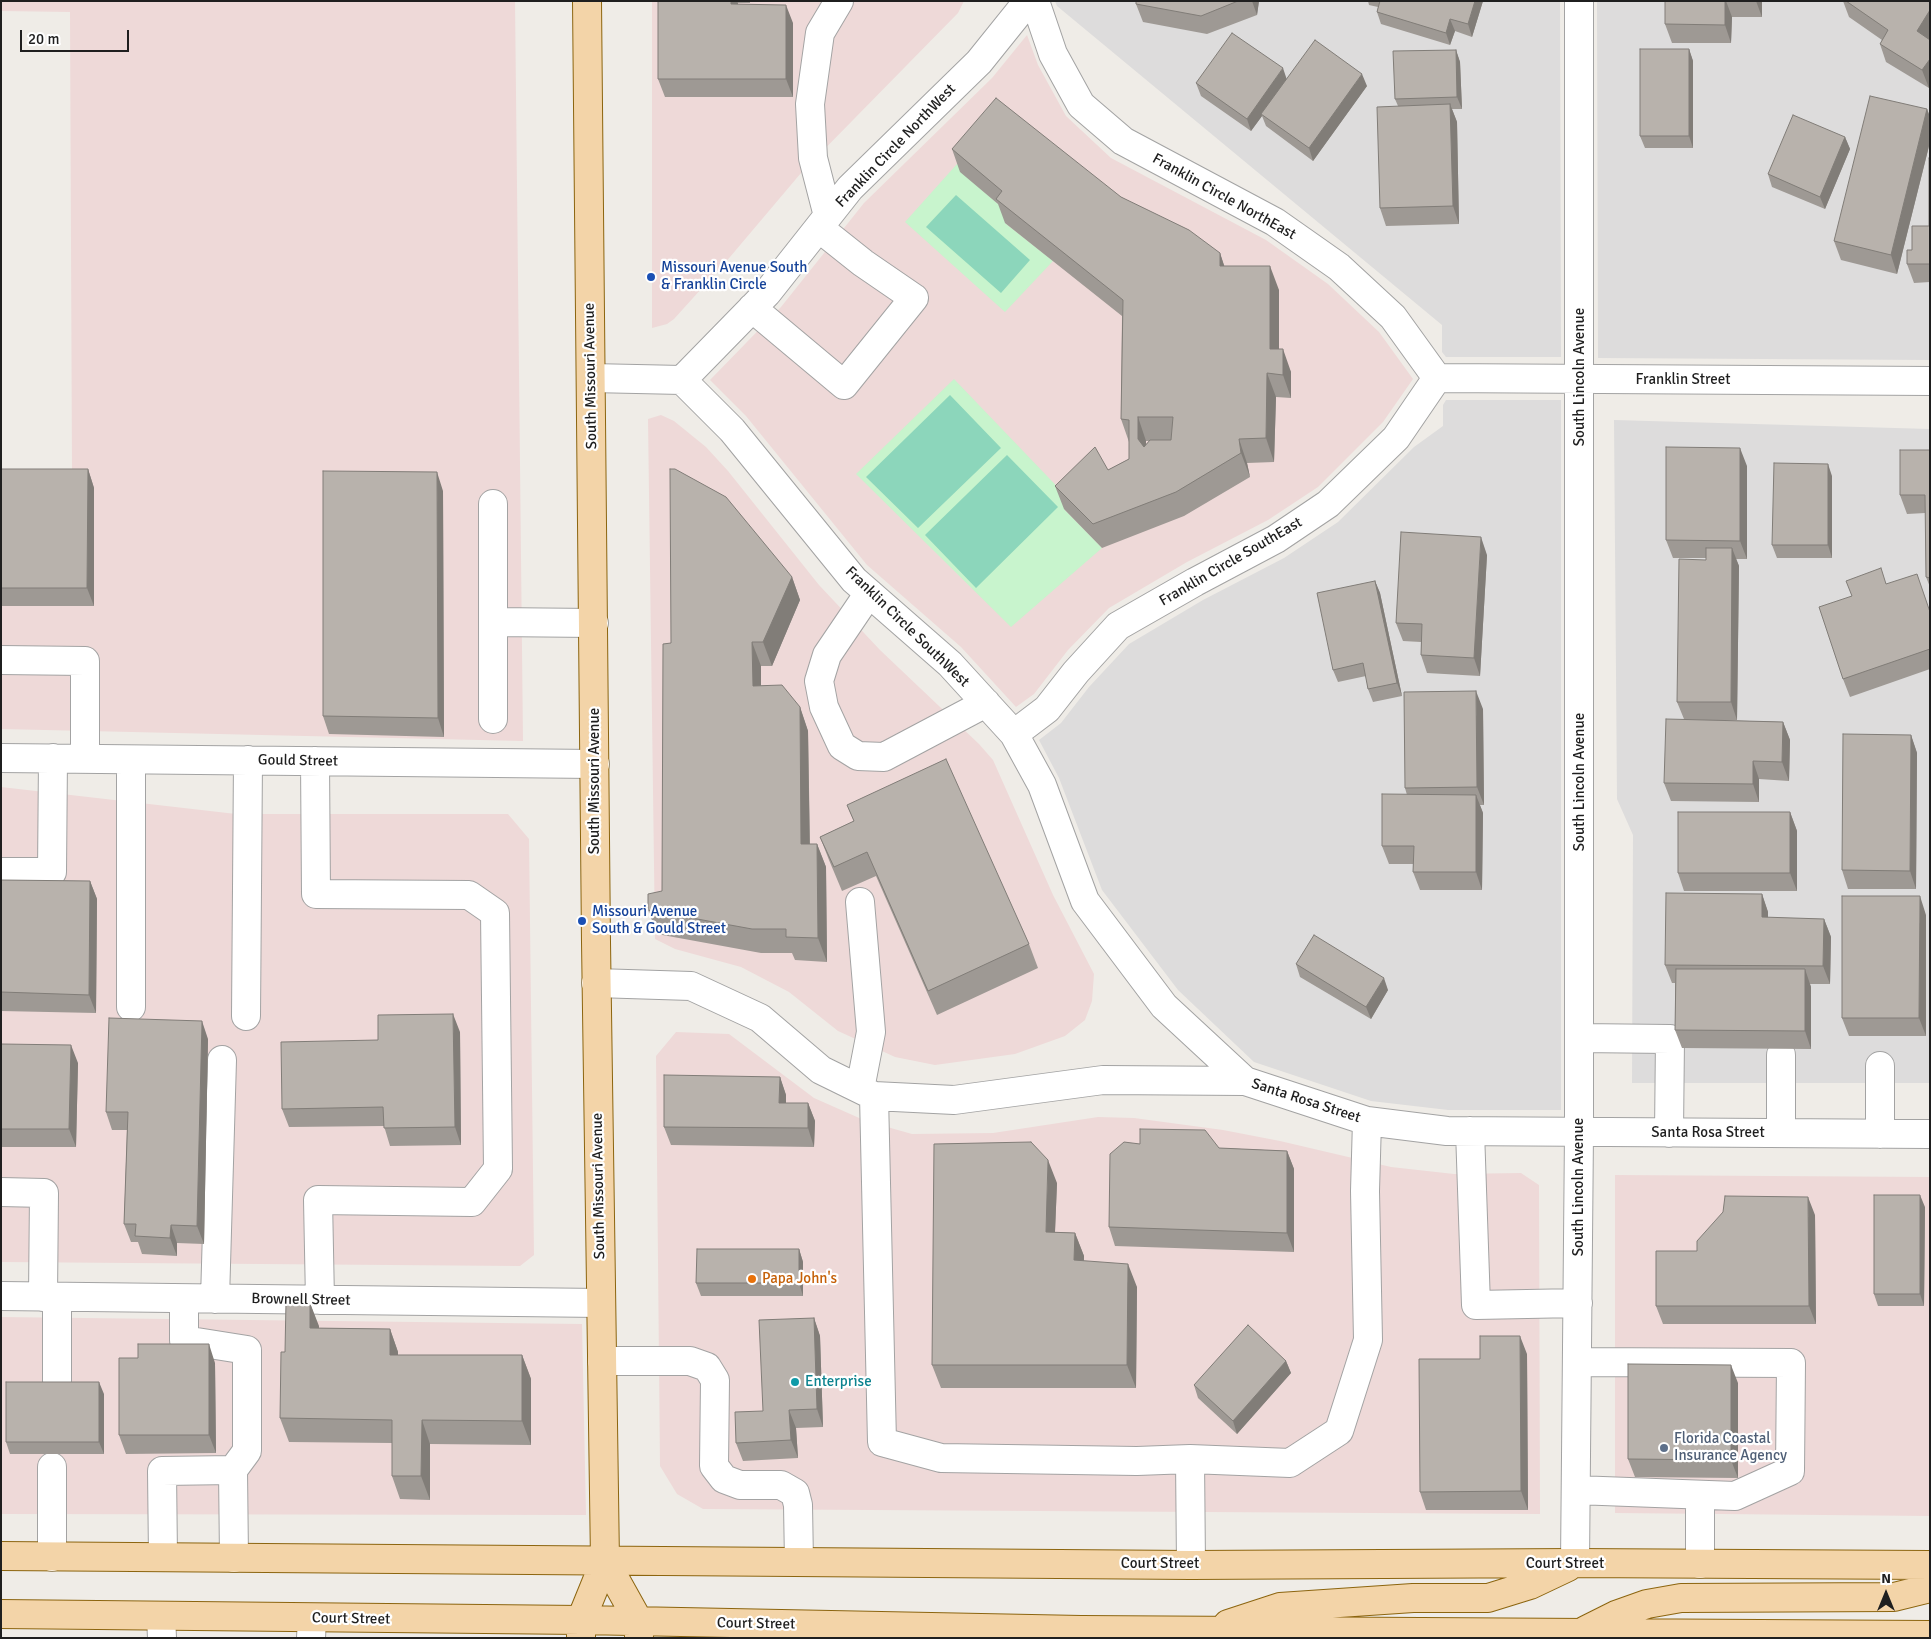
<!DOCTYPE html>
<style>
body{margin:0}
#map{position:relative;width:1931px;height:1639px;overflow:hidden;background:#efece7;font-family:Signika,sans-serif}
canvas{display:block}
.frame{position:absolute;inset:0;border:2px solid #1f1f1f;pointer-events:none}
.north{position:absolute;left:1861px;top:1569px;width:50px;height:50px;-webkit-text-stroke:4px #fff;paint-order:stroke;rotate:0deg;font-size:14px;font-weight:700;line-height:20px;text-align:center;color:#1f1f1f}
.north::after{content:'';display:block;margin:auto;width:18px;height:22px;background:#1f1f1f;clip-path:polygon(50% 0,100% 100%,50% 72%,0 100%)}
.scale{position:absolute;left:20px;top:30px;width:109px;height:22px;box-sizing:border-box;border:2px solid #1f1f1f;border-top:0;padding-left:6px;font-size:15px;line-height:18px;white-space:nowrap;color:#1f1f1f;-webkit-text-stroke:4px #fff;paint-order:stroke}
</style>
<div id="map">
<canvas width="1931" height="1639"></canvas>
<div class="frame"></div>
<div class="north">N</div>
<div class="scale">20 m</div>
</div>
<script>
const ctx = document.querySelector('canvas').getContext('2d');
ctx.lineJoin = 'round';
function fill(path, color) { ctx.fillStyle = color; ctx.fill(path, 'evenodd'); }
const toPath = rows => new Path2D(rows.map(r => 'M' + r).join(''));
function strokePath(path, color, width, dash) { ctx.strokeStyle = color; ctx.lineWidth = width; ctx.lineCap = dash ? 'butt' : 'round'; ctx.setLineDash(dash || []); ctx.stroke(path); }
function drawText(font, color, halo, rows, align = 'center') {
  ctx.font = font + ' Signika,sans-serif'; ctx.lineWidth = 4.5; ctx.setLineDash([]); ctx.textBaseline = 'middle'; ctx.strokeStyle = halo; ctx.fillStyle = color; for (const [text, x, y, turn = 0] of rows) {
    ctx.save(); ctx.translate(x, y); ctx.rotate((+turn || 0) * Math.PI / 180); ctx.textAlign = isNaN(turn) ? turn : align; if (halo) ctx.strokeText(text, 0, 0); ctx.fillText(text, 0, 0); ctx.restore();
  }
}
fill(toPath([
 [1055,1,1560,1,1561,357,1446,357,1442,352,1442,325,1057,6],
 [1597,1,1930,1,1930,360,1598,358],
 [1446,400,1561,400,1561,1110,1448,1110,1371,1101,1254,1062,1178,990,1102,890,1059,778,1039,740,1061,723,1089,687,1129,644,1203,600,1284,558,1338,522,1414,447,1443,426,1443,405],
 [1614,420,1930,429,1930,1083,1632,1083,1633,835,1617,799]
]), '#dddcdc');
fill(toPath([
 [1,1,515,1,523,741,1,729,1,473,72,472,70,12,1,11],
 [652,1,964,1,958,13,801,173,730,257,674,319,667,324,652,328],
 [1027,35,1038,65,1066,116,1111,158,1266,240,1328,284,1379,332,1413,379,1383,422,1318,487,1268,520,1187,562,1109,608,1068,650,1034,694,1016,707,961,647,867,565,746,416,710,380,781,307,864,203,992,78],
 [661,415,674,421,706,447,728,471,819,585,880,650,979,744,993,760,1053,895,1094,974,1092,1001,1085,1020,1065,1036,1015,1054,935,1065,895,1057,838,1031,789,992,741,967,675,949,655,939,648,419],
 [1,787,236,814,508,814,529,839,534,1255,520,1266,1,1262],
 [676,1032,729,1034,814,1098,866,1121,912,1134,993,1133,1098,1117,1134,1118,1223,1130,1280,1141,1391,1167,1454,1174,1521,1173,1539,1185,1540,1514,703,1509,677,1494,660,1466,656,1056],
 [1615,1175,1930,1177,1930,1516,1615,1513],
 [1,1317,582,1324,586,1515,1,1514]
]), '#eed9d8');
fill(toPath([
 [957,164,963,169,961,172,1011,215,1005,223,1053,261,1005,312,905,222],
 [954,379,1071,501,1064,509,1102,548,1011,627,856,474]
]), '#c8f4cd');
fill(toPath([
 [956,195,1030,260,1001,293,926,227],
 [950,395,1001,448,918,528,866,477],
 [1007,455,1058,507,976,588,925,535]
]), '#8cd6bb');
const minor = toPath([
 [1035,1,1053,54,1081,105,1123,141,1275,222,1339,267,1393,317,1437,378],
 [828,216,813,158,810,104,820,33,839,1],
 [752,308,844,385,914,298,863,263,819,228],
 [591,378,682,380],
 [1437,378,1930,381],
 [682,380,732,430,854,580,950,664,1014,734,1042,785,1085,901,1164,1006,1245,1081],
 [682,380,767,293,850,188,979,62,1028,1],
 [493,504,493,719],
 [869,593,827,655,819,681,824,707,842,746,858,756,884,757,986,703],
 [493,622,594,623],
 [1,660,85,661,85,759],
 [1014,734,1047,709,1076,672,1118,626,1195,582,1276,539,1328,504,1396,438,1437,378],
 [1,758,595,764],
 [131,760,131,1007],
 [315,761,316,894,469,895,495,913,498,1169,472,1202,318,1200,320,1300],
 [1,872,52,872,53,758],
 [596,983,691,986,760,1018,821,1070,874,1096,954,1100,1103,1080,1245,1081,1367,1121,1447,1131,1930,1134],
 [246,1016,248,760],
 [1579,1038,1670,1039,1669,1133],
 [1781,1055,1781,1133],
 [860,1089,871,1032,860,902],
 [874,1096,882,1442,941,1458,1137,1461,1190,1459,1191,1565],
 [1470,1131,1476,1305,1578,1303],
 [1880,1134,1880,1066],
 [1,1192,44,1193,43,1297],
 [1,1296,601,1303],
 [184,1299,184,1340,247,1350,247,1451,233,1470],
 [215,1299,222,1060],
 [602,1361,690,1361,707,1367,715,1380,714,1466,724,1479,740,1485,781,1485,795,1493,798,1505,799,1562],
 [57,1381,57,1297],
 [1190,1459,1290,1463,1339,1431,1368,1340,1365,1191,1367,1121],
 [52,1467,52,1557],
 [1576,1490,1735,1496,1790,1471,1791,1363,1577,1362],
 [163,1557,162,1471,233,1470,234,1558],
 [1575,1563,1579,1132,1579,1],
 [1700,1564,1700,1495],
 [161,1616,162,1638],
 [311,1638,312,1618]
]);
const major = toPath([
 [1,1556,1191,1565,1575,1563,1930,1565],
 [605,1561,639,1622,639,1636],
 [1,1614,581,1620,1081,1630,1930,1635],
 [1228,1624,1280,1607,1413,1598,1488,1598,1530,1585,1568,1567],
 [1586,1630,1616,1615,1647,1604,1681,1598,1894,1597,1930,1588],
 [581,1637,581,1620,605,1561,596,942,587,1]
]);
strokePath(minor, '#a3a3a3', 30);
strokePath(major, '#8c650f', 30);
strokePath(minor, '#fff', 28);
strokePath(major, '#f3d4a8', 28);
fill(toPath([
 [658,1,750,1,750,3,738,3,738,5,793,23,793,97,665,97,658,79],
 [1136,1,1259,1,1257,15,1207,34,1143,22,1136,4],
 [1368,1,1483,1,1472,37,1455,31,1450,45,1381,24,1377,12,1378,7,1369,5],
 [1665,1,1762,1,1762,17,1732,17,1731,43,1672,43,1665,24],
 [1843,1,1930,1,1930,87,1929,88,1886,62,1880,44,1882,40,1849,17],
 [1689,49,1693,61,1693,148,1645,148,1640,136],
 [1456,50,1460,62,1462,109,1452,109,1457,122,1459,224,1386,226,1380,208,1398,106,1395,99],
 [1287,79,1367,86,1313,161,1266,126,1262,116,1251,131,1201,96,1196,83],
 [1927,109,1930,117,1930,142,1897,274,1841,260,1834,241],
 [1845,137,1850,149,1825,209,1772,187,1768,174],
 [952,149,1121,197,1220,253,1224,266,1279,290,1279,349,1291,372,1291,398,1276,397,1274,462,1247,463,1250,477,1184,516,1102,548,1064,509,1055,486,1108,470,1129,459,1129,442,1121,419,1122,316,1005,223,998,204,960,172],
 [1146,441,1150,441,1146,444],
 [1930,158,1930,282,1914,283,1907,264,1912,250,1929,226],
 [1930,450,1930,587,1926,577,1925,513,1907,514,1900,495],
 [1747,466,1747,559,1736,559,1739,566,1737,720,1717,720,1783,722,1790,740,1789,781,1759,779,1759,802,1671,801,1664,783,1684,719,1677,702,1706,560,1706,558,1673,558,1666,540],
 [1,469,88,469,94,488,94,606,1,606],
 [1832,476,1832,558,1777,558,1772,545],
 [443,491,444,737,329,734,323,716],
 [1487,555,1480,676,1427,673,1421,655,1421,642,1403,641,1396,623],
 [792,577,800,600,772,666,761,666,761,686,800,707,808,731,810,844,817,844,826,867,827,962,795,960,792,953,761,953,657,934,648,910,662,891,671,643],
 [1375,581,1380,593,1402,696,1373,702,1368,689,1366,676,1338,682,1333,670],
 [1886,584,1930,611,1930,669,1850,697,1843,679,1852,596],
 [1483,709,1484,805,1480,805,1483,813,1482,890,1420,890,1413,872,1413,864,1389,864,1382,846,1407,795,1405,788],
 [1911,735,1917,753,1916,889,1848,889,1842,870],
 [847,805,1029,944,1038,968,937,1015,876,876,842,891,829,860,820,837,854,821],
 [1790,812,1797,831,1797,891,1684,891,1678,873],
 [1,880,90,881,97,899,96,1013,1,1011],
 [1762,894,1768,912,1768,918,1824,919,1831,937,1830,984,1810,984,1811,987,1811,1049,1682,1048,1675,1030,1675,983,1672,983,1665,965],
 [1926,915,1926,1036,1849,1036,1842,1018],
 [1296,964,1388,990,1371,1019,1300,977],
 [460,1032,461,1145,390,1146,384,1126,289,1127,282,1109,378,1040],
 [208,1039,204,1244,177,1243,177,1256,142,1254,138,1242,131,1242,124,1224,127,1130,112,1130,106,1112],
 [1,1044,78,1063,76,1147,1,1147],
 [780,1077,786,1095,786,1103,808,1103,815,1121,814,1147,671,1145,664,1127],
 [1140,1144,1219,1148,1287,1151,1294,1169,1294,1252,1115,1246,1109,1227],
 [1057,1183,1055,1232,1075,1233,1084,1256,1084,1261,1137,1287,1136,1388,941,1388,932,1365],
 [1925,1207,1924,1306,1878,1306,1874,1294],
 [1815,1215,1816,1324,1663,1324,1656,1306,1697,1251],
 [799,1249,803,1262,803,1296,701,1296,696,1283],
 [310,1303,319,1328,390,1329,398,1352,398,1355,522,1355,531,1379,531,1445,430,1444,430,1500,400,1499,392,1476,392,1443,289,1442,280,1418,285,1352],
 [814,1318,820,1336,823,1427,796,1428,798,1458,743,1461,736,1443,763,1411],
 [1527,1354,1528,1510,1426,1510,1420,1492,1480,1359],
 [1286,1361,1291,1373,1237,1434,1198,1398,1194,1385],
 [215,1363,216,1453,126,1454,119,1435],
 [1738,1383,1738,1478,1635,1477,1628,1459],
 [104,1394,104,1454,10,1454,6,1442]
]), '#9e9994');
fill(toPath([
 [731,1,737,1,738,3,738,23,731,4],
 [1252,1,1259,1,1257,15],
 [1475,1,1483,1,1472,37,1468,24],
 [1725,1,1726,1,1732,17,1731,43,1725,25],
 [1756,1,1762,1,1762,17],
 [786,5,793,23,793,97,786,79],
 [1930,10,1930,39,1923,49,1917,31],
 [1450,19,1455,31,1450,45,1446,33],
 [1689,49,1693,61,1693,148,1689,136],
 [1456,50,1460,62,1462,109,1457,97],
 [1930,59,1930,87,1929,88,1922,70],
 [1283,68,1287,80,1261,114,1262,116,1251,131,1247,119],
 [1362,74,1367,86,1313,161,1309,148],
 [1450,104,1457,122,1459,224,1453,206],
 [1927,109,1930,117,1930,142,1897,274,1891,255],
 [1845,137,1850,149,1825,209,1820,197],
 [1220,253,1228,277,1220,266],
 [1270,266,1279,290,1279,373,1270,349],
 [1283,349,1291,372,1291,398,1283,375],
 [1267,373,1276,397,1274,462,1266,438],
 [1138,417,1146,441,1146,462,1138,439],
 [1239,439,1247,463,1250,477,1241,453],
 [1740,448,1747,466,1747,559,1740,541],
 [1828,464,1832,476,1832,558,1828,545],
 [88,469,94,488,94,606,87,588],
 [437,472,443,491,444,737,438,718],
 [1481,537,1487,555,1480,676,1474,658],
 [1732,548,1739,566,1737,720,1731,702],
 [792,577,800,600,772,666,763,642],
 [1375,581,1380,593,1402,696,1397,683],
 [752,642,761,666,761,709,753,686],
 [1476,691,1483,709,1484,805,1477,787],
 [800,707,808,731,810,867,801,844],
 [1783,722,1790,740,1789,781,1782,762],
 [1911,735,1917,753,1916,889,1910,871],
 [1753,761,1759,779,1759,802,1753,784],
 [1476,795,1483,813,1482,890,1476,872],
 [1790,812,1797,831,1797,891,1790,873],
 [817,844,826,867,827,962,818,938],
 [90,881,97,899,96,1013,89,995],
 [1762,894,1768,912,1768,936,1762,917],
 [1920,896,1926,915,1926,1036,1919,1018],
 [1824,919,1831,937,1830,984,1823,966],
 [1805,969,1811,987,1811,1049,1805,1031],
 [1384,978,1388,990,1371,1019,1366,1007],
 [453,1014,460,1032,461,1145,455,1127],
 [202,1021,208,1039,204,1244,197,1226],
 [71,1045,78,1063,76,1147,69,1129],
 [780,1077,786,1095,786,1121,779,1103],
 [808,1103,815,1121,814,1147,808,1128],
 [1287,1151,1294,1169,1294,1252,1287,1233],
 [1048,1160,1057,1183,1054,1255,1046,1232],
 [1920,1195,1925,1207,1924,1306,1920,1294],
 [1808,1197,1815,1215,1816,1324,1809,1306],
 [171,1225,177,1243,177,1256,170,1238],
 [1075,1233,1084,1256,1083,1284,1074,1260],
 [799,1249,803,1262,803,1296,799,1283],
 [1128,1264,1137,1287,1136,1388,1127,1365],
 [310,1303,319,1326,319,1352,310,1328],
 [814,1318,820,1336,823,1427,817,1409],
 [390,1329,398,1352,398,1378,390,1355],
 [1520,1336,1527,1354,1528,1510,1521,1491],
 [209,1344,215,1363,216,1453,209,1435],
 [522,1355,531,1379,531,1445,522,1421],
 [1286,1361,1291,1373,1237,1434,1233,1421],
 [1731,1365,1738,1383,1738,1478,1731,1460],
 [99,1382,104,1394,104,1454,99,1442],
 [789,1410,796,1428,798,1458,791,1440],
 [422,1420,430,1444,430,1500,421,1476]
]), '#817d78');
const building = toPath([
 [658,1,731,1,731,4,786,5,786,79,658,79,658,1],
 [1136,1,1238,1,1201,16,1136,4,1136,1],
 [1380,1,1475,1,1468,24,1450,19,1446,33,1377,12,1380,1],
 [1665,1,1725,1,1725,25,1665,24,1665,1],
 [1846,1,1930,1,1930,10,1917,31,1930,40,1930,59,1922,70,1880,44,1888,30,1846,1],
 [1232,33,1283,68,1247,119,1196,83,1232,33],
 [1315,40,1362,74,1309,148,1261,114,1315,40],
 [1640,49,1689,49,1689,136,1640,136,1640,49],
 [1456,50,1457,97,1395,99,1393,51,1456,50],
 [1870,96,1927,109,1891,255,1834,241,1870,96],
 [996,98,1121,197,1189,230,1220,253,1220,266,1270,266,1270,349,1283,349,1283,375,1267,373,1266,438,1239,439,1241,453,1176,492,1093,524,1055,486,1095,447,1108,470,1129,459,1129,420,1121,419,1123,300,996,199,1002,191,952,149,996,98],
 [1138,417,1173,417,1171,440,1150,440,1144,447,1138,439,1138,417],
 [1450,104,1453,206,1380,208,1377,107,1450,104],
 [1793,115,1845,137,1820,197,1768,174,1793,115],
 [1929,158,1930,158,1930,264,1907,264,1907,250,1912,250,1912,226,1929,226,1929,158],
 [1666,447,1740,448,1740,541,1666,540,1666,447],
 [1900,450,1930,450,1930,578,1926,577,1925,495,1900,495,1900,450],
 [1774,463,1828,464,1828,545,1772,545,1774,463],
 [1,469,88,469,87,588,1,588,1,469],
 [670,469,675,469,726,497,792,577,763,642,752,642,753,686,782,685,800,707,801,844,817,844,818,938,786,937,786,929,752,929,648,910,648,894,662,891,663,644,671,643,670,469],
 [323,471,437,472,438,718,323,716,323,471],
 [1401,532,1481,537,1474,658,1421,655,1422,624,1396,623,1401,532],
 [1706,548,1732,548,1731,702,1677,702,1679,559,1706,560,1706,548],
 [1881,568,1886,584,1917,574,1930,612,1930,649,1843,679,1819,607,1852,596,1846,581,1881,568],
 [1375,581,1397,683,1368,689,1363,663,1333,670,1317,593,1375,581],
 [1476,691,1477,787,1405,788,1404,692,1476,691],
 [1666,719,1783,722,1782,762,1753,761,1753,784,1664,783,1666,719],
 [1843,734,1911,735,1910,871,1842,870,1843,734],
 [946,759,1029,944,928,991,867,852,834,867,820,837,854,821,847,805,946,759],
 [1382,794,1476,795,1476,872,1413,872,1414,846,1382,846,1382,794],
 [1678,812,1790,812,1790,873,1678,873,1678,812],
 [1,880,90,881,89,995,1,992,1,880],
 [1666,893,1762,894,1762,917,1824,919,1823,966,1665,965,1666,893],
 [1842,896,1920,896,1919,1018,1842,1018,1842,896],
 [1314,935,1384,978,1366,1007,1296,964,1314,935],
 [1676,969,1805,969,1805,1031,1675,1030,1676,969],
 [453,1014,455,1127,384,1128,383,1107,282,1109,281,1042,378,1040,378,1015,453,1014],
 [109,1018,202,1021,197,1226,171,1225,170,1238,135,1236,136,1224,124,1224,128,1112,106,1112,109,1018],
 [1,1044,71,1045,69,1129,1,1129,1,1044],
 [664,1075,780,1077,779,1103,808,1103,808,1128,664,1127,664,1075],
 [1140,1129,1205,1130,1219,1148,1287,1151,1287,1233,1109,1227,1110,1154,1124,1142,1140,1144,1140,1129],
 [1031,1142,1048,1160,1046,1232,1075,1233,1074,1260,1128,1264,1127,1365,932,1365,934,1144,1031,1142],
 [1874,1195,1920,1195,1920,1294,1874,1294,1874,1195],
 [1725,1196,1808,1197,1809,1306,1656,1306,1656,1251,1697,1251,1697,1241,1723,1212,1725,1196],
 [697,1249,799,1249,799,1283,696,1283,697,1249],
 [286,1302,310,1303,310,1328,390,1329,390,1355,522,1355,522,1421,422,1420,421,1476,392,1476,392,1420,280,1418,281,1352,285,1352,286,1302],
 [814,1318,817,1409,789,1410,791,1440,736,1443,735,1412,763,1411,759,1320,814,1318],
 [1248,1325,1286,1361,1233,1421,1194,1385,1248,1325],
 [1480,1336,1520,1336,1521,1491,1420,1492,1419,1359,1480,1359,1480,1336],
 [138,1344,209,1344,209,1435,119,1435,119,1358,138,1358,138,1344],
 [1628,1364,1731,1365,1731,1460,1628,1459,1628,1364],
 [6,1382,99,1382,99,1442,6,1442,6,1382]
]);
fill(building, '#b8b2ac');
strokePath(building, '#817d78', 1);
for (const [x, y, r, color] of [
 [651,277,5,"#1a4fb4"],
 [582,921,5,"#1a4fb4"],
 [752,1279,5,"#e8710a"],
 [795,1382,5,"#0f9aa8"],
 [1664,1448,5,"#5c6f8a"]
]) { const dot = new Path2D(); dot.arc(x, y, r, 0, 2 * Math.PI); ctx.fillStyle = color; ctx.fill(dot); strokePath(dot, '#fff', 2); }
drawText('15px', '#1f1f1f', '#fff', [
 ["Franklin Circle NorthWest",896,146,-46],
 ["Franklin Circle NorthEast",1224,197,29],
 ["South Missouri Avenue",591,376,-91],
 ["South Lincoln Avenue",1580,377,-90],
 ["Franklin Street",1683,380],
 ["Franklin Circle SouthEast",1231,562,-30],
 ["Franklin Circle SouthWest",907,627,44],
 ["Gould Street",298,761,1],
 ["South Missouri Avenue",595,781,-90],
 ["South Lincoln Avenue",1580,782,-90],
 ["Santa Rosa Street",1306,1101,18],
 ["Santa Rosa Street",1708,1133],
 ["South Missouri Avenue",599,1186,-91],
 ["South Lincoln Avenue",1579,1187,-90],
 ["Brownell Street",301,1300,1],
 ["Court Street",1160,1564],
 ["Court Street",1565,1564],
 ["Court Street",351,1619,1],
 ["Court Street",756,1624,1]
]);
drawText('15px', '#164399', '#fff', [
 ["Missouri Avenue South",661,268],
 ["& Franklin Circle",661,285],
 ["Missouri Avenue",592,912],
 ["South & Gould Street",592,929]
], 'left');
drawText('15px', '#c56008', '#fff', [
 ["Papa John's",762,1279]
], 'left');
drawText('15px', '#0d838f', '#fff', [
 ["Enterprise",805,1382]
], 'left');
drawText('15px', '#4e5e75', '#fff', [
 ["Florida Coastal",1674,1439],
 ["Insurance Agency",1674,1456]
], 'left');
</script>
